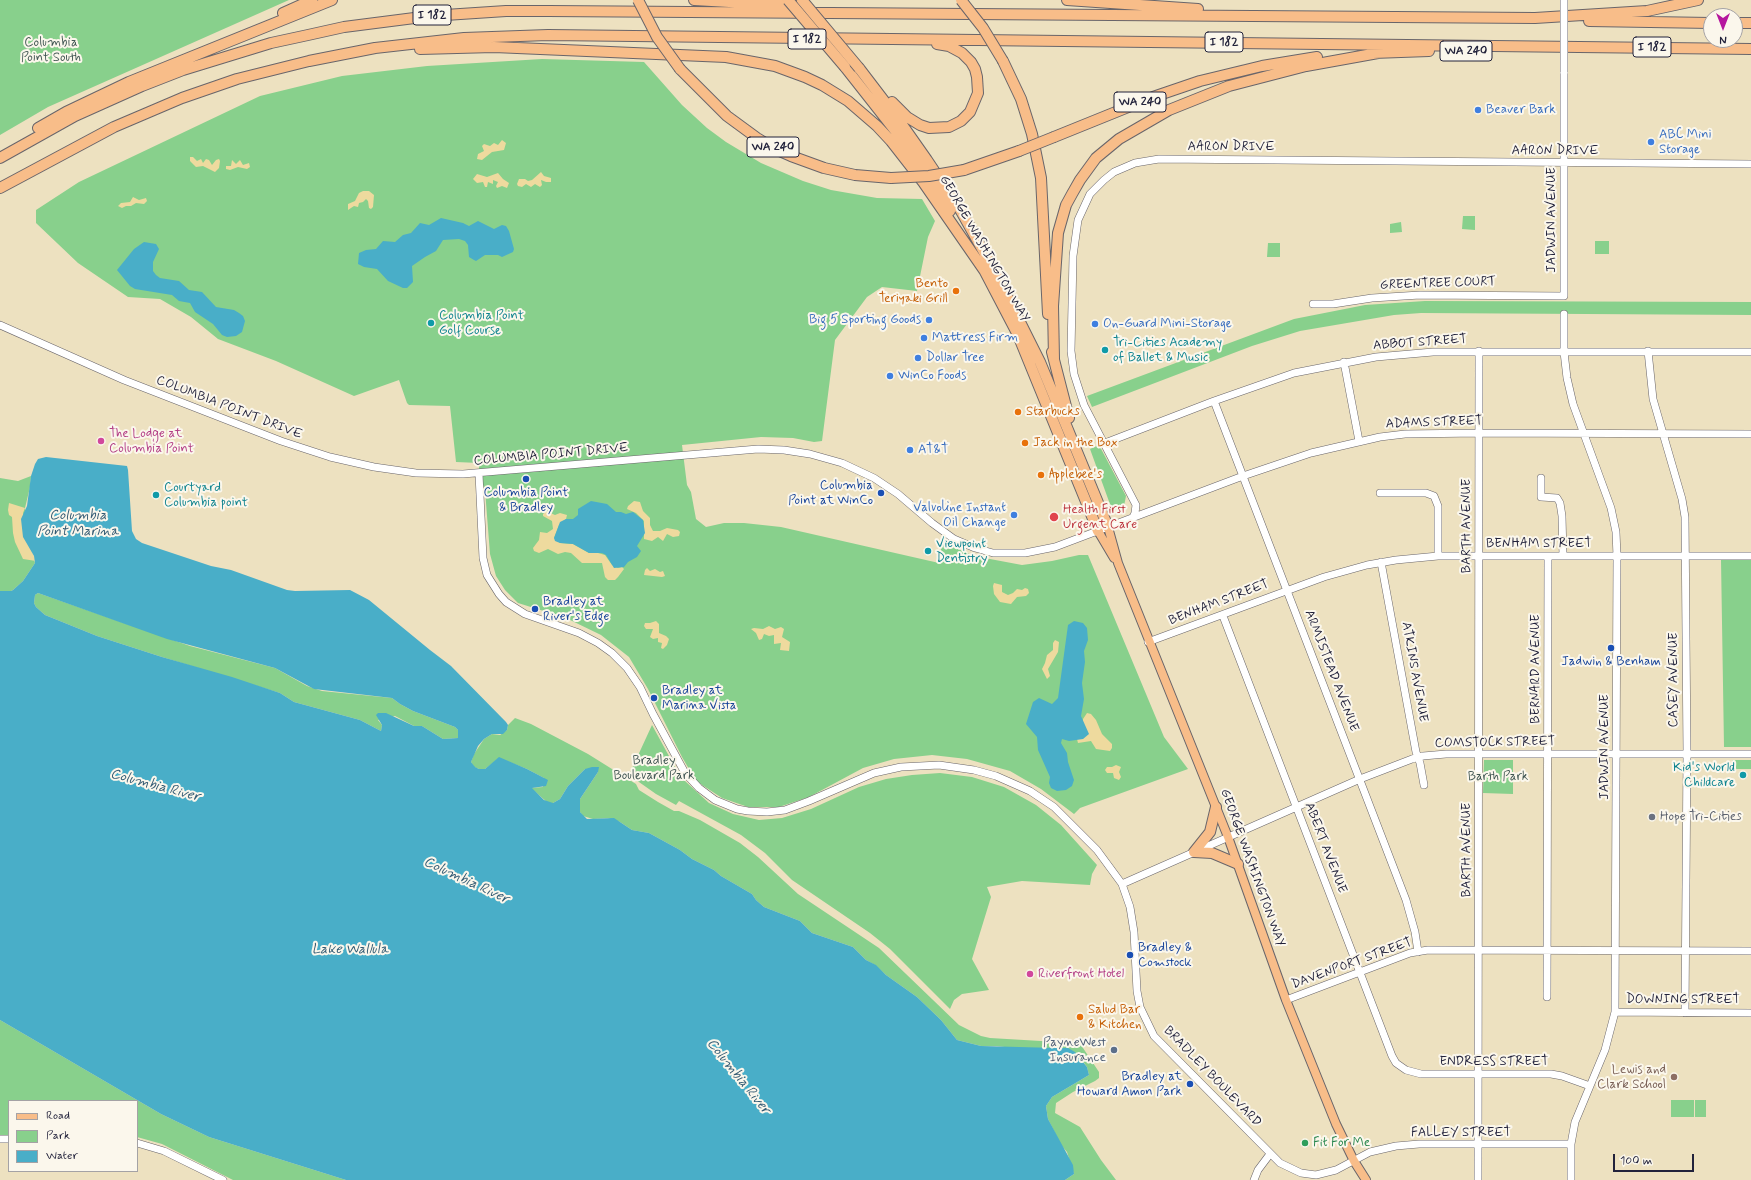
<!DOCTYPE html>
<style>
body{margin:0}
#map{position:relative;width:1751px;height:1180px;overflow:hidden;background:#ede1c0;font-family:Mynerve,sans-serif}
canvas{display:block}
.legend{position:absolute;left:8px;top:1100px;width:130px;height:72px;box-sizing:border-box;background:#fbf7ec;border:1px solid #a4a2a5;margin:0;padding:5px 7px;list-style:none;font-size:12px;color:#22223b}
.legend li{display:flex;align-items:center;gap:8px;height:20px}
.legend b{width:20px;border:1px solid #a4a2a5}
.north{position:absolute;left:1703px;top:8px;width:40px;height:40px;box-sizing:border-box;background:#fbf7ec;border:1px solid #a4a2a5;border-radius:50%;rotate:180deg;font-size:11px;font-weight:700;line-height:16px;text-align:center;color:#22223b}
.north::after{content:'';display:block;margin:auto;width:14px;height:18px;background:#b5179e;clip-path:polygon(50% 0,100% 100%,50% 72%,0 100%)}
.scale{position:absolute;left:1613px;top:1154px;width:81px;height:18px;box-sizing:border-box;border:2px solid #22223b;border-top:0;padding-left:5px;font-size:12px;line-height:14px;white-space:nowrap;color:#22223b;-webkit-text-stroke:3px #fbf7ec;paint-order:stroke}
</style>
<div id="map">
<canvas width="1751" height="1180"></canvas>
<ul class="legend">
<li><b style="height:5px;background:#f8bd89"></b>Road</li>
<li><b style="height:11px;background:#88d08c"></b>Park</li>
<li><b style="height:11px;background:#49aec8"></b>Water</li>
</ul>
<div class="north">N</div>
<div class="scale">100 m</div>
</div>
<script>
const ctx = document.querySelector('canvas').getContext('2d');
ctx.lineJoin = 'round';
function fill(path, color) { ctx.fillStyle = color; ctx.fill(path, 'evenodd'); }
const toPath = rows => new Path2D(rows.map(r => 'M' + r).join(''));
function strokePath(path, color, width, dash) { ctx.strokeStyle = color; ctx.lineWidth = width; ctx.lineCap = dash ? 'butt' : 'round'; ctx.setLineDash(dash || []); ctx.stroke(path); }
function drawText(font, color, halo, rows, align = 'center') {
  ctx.font = font + ' Mynerve,sans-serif'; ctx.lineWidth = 4; ctx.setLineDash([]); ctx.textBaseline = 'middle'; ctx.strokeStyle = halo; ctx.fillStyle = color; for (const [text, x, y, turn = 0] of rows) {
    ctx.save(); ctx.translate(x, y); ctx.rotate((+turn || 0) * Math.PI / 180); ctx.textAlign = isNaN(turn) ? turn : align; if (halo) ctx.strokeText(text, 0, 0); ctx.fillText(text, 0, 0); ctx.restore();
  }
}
fill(toPath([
 [0,0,289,0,48,107,0,135],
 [542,59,644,62,682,105,707,128,726,142,761,163,803,181,831,190,877,198,922,199,935,221,928,237,917,291,882,287,867,297,835,340,822,441,814,442,793,438,761,437,682,445,687,485,691,492,696,519,706,527,724,523,744,523,781,527,939,563,942,542,974,556,1022,565,1052,561,1079,555,1088,555,1164,737,1188,769,1080,808,1074,814,1041,789,1010,771,967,759,932,755,894,759,863,768,809,797,779,807,748,807,722,798,696,781,682,757,648,689,629,657,601,635,566,618,518,603,505,590,496,576,490,554,485,490,479,474,479,463,456,462,450,406,409,405,407,403,399,380,354,396,276,361,218,339,191,317,160,299,128,297,78,263,36,223,36,210,79,182,260,96,342,76,427,66],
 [1463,216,1475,216,1475,230,1462,229],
 [1401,222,1402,232,1390,233,1390,224],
 [1595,241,1609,241,1609,254,1595,254],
 [1268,243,1280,243,1280,257,1267,257],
 [1425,301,1751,302,1751,315,1421,313,1394,315,1300,331,1252,346,1092,407,1087,396,1294,319,1365,305],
 [1099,445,1126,496,1124,506,1115,509,1111,507,1090,449],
 [31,476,30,487,25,508,31,550,35,563,23,581,13,590,11,591,0,591,0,478,18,481],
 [1751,559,1751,747,1724,747,1721,560],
 [38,593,190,646,275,668,307,686,322,691,392,698,400,704,413,711,455,727,458,730,458,738,443,739,422,726,414,726,395,716,378,720,382,725,381,731,360,720,294,702,280,693,162,657,97,636,45,615,36,607,34,603,35,595],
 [515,718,531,724,588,754,636,784,639,790,658,802,674,811,679,811,700,820,740,843,758,857,798,894,879,948,959,1025,981,1036,990,1038,1075,1043,1081,1045,1099,1072,1099,1078,1095,1081,1073,1092,1056,1103,1055,1113,1080,1127,1101,1160,1116,1180,1065,1180,1074,1174,1067,1152,1061,1145,1048,1119,1046,1106,1052,1097,1089,1075,1087,1067,1080,1057,997,1046,981,1046,957,1040,941,1020,917,997,886,975,875,965,866,960,853,947,812,933,800,921,764,907,756,900,752,894,721,876,714,870,692,859,680,850,649,833,632,830,620,822,608,818,593,819,583,816,580,812,580,799,598,772,585,769,568,786,560,799,553,803,548,803,531,788,543,787,544,778,527,769,499,758,485,769,479,769,474,767,471,762,474,754,484,739,492,734,500,735,507,730,508,725],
 [652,725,675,767,685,781,709,803,733,814,759,820,782,818,811,809,859,787,886,779,912,775,940,773,972,777,1004,787,1036,805,1061,825,1097,865,1092,874,1090,885,1022,881,987,887,991,897,972,959,989,990,962,994,954,1000,950,1009,890,949,870,933,792,880,765,853,741,835,679,801,676,805,656,794,629,775],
 [1484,760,1513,760,1513,794,1483,793],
 [1732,760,1751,760,1751,769,1736,769,1732,765],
 [0,1020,161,1114,209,1137,346,1180,233,1180,162,1144,137,1137,137,1101,9,1101,9,1135,0,1135],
 [1671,1100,1694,1100,1694,1117,1671,1117],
 [1695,1100,1706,1100,1706,1117,1695,1117]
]), '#88d08c');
fill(toPath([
 [502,140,506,143,504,150,492,152,482,160,477,159,478,154,484,151,482,146,484,144,490,146,494,143,498,145],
 [190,157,193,157,197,161,201,159,203,163,206,159,209,160,212,165,216,160,219,159,220,161,219,168,215,172,203,166,196,167,190,161],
 [232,160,236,164,240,160,243,165,249,163,250,167,247,169,238,167,230,170,226,169,226,166,231,166],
 [541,172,544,176,551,178,551,182,546,182,541,180,542,185,540,187,535,184,531,187,526,184,522,187,518,186,517,184,519,179,525,179,528,181,532,180],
 [498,173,503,179,509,183,507,188,502,186,497,188,496,186,498,182,493,180,493,184,488,182,487,187,485,187,483,182,477,183,473,179,477,174,487,177],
 [363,191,369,191,374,195,373,207,371,209,369,208,368,201,366,199,363,202,359,203,358,207,354,206,348,210,348,204,355,201,359,193],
 [133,197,139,200,146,198,147,201,144,204,136,203,131,206,126,206,122,208,118,206,121,203,130,202],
 [634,501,640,502,643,511,650,518,650,525,653,531,660,531,667,528,678,530,680,532,679,536,673,537,667,534,663,541,658,537,652,541,644,539,644,521,636,513,627,509,628,506],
 [9,503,25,508,23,513,31,550,36,561,23,559,15,542,13,533,12,517,9,515,8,510],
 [546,511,555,515,560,513,567,515,566,519,559,525,554,538,560,543,573,544,589,553,598,553,605,555,612,565,618,568,622,567,624,569,618,577,615,580,608,580,605,577,602,563,582,563,571,553,565,552,558,554,548,549,539,553,534,551,533,548,539,540,540,532,547,533,553,529,552,521,543,516,543,514],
 [647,568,650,571,655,569,660,572,663,571,665,576,662,577,644,575,645,570],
 [994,583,1002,585,1002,592,1008,595,1013,593,1017,589,1022,590,1025,588,1028,589,1029,593,1026,596,1017,597,1011,604,1000,602,994,594,993,586],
 [656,621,659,624,659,633,666,636,669,639,667,645,663,649,661,648,662,643,658,642,658,638,653,639,650,637,653,629,646,629,644,626,645,623,650,623],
 [769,626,775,629,781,627,784,629,782,637,790,642,789,651,780,650,781,643,774,644,774,635,769,636,764,634,762,639,759,640,756,633,751,629,754,628,763,629],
 [1055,640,1059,642,1058,652,1048,669,1050,676,1047,679,1042,669,1045,663,1047,655,1053,650,1053,643],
 [1087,713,1091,714,1096,720,1102,734,1112,744,1112,748,1110,751,1096,749,1091,741,1078,743,1077,739,1083,739,1083,719],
 [1116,765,1121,767,1119,772,1121,777,1119,780,1114,778,1113,773,1107,773,1105,770,1107,767,1112,767]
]), '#eeda9e');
fill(toPath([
 [441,218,463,223,469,226,478,221,494,229,502,225,506,226,509,231,514,249,513,252,502,257,498,255,485,255,476,261,474,260,469,257,468,245,465,241,459,239,443,240,436,251,425,257,412,266,413,282,407,288,403,288,388,281,377,269,364,267,358,264,359,253,366,250,376,249,383,241,395,242,403,235,411,233,420,223,429,225],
 [144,242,156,244,159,249,153,262,153,271,156,275,160,278,179,281,189,290,202,292,216,307,234,310,239,313,243,316,245,321,242,332,236,336,227,337,222,335,213,324,195,312,190,303,179,301,172,295,135,289,130,286,117,270,134,249],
 [46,457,127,466,128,470,132,531,136,539,142,543,211,566,231,570,287,590,295,591,350,590,369,600,430,650,451,666,506,722,508,725,507,730,503,734,492,734,484,739,478,746,471,762,475,767,479,769,485,769,499,757,527,769,548,780,546,786,532,788,544,800,553,803,560,799,568,786,585,769,592,767,599,767,598,772,580,799,580,812,587,819,614,818,632,830,649,833,680,850,692,859,714,870,721,876,752,894,756,900,764,907,800,921,812,933,853,947,866,960,876,965,886,975,917,997,941,1020,957,1040,981,1046,1057,1048,1068,1048,1075,1052,1087,1067,1089,1075,1052,1097,1046,1106,1048,1119,1073,1165,1074,1174,1065,1180,346,1180,209,1137,161,1114,0,1020,0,591,11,591,13,590,23,581,35,563,34,556,23,537,21,519,27,506,31,476,35,464,38,459],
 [38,593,167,639,275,668,314,689,392,698,400,704,413,711,455,727,458,730,458,738,443,739,422,726,414,726,386,713,378,713,376,715,382,725,381,731,360,720,294,702,280,693,232,677,162,657,97,636,45,615,36,607,34,603,35,595],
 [591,501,607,504,616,512,621,512,626,514,633,512,643,520,645,533,637,546,641,551,637,557,628,562,624,567,614,568,606,555,602,553,589,553,573,544,560,543,555,541,554,538,560,522,566,519,573,519,578,515,578,509],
 [1074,621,1083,623,1087,628,1088,640,1084,651,1085,662,1082,683,1084,699,1081,716,1089,734,1083,739,1069,741,1062,739,1061,743,1067,753,1068,762,1074,780,1072,786,1066,790,1057,791,1051,788,1049,783,1050,777,1038,750,1037,737,1026,724,1033,702,1039,698,1052,704,1058,698,1068,625]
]), '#49aec8');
const minor = toPath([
 [1313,304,1333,304,1372,298,1420,295,1564,296,1564,72],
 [1564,314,1564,352,1567,378,1573,404,1611,508,1616,532,1617,556,1615,1012,1605,1050,1575,1122,1571,1144,1571,1180],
 [0,325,124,380,281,441,330,457,374,467,416,473,463,474,758,449,784,450,810,454,842,463,874,478,898,494,932,523,954,539,975,548,993,553,1025,553,1055,547,1243,476,1311,453,1380,437,1405,434,1479,433,1751,434],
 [1648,351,1653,399,1682,499,1685,517,1687,754,1685,1013],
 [1344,362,1359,441],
 [1214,401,1406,900,1415,932,1418,952],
 [1105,443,1214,401,1294,373,1376,357,1433,352,1751,352],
 [479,474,483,558,487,575,499,594,506,602,525,614,579,633,598,643,612,653,627,668,640,687,653,714,685,773,699,788,715,800,737,809,748,811,767,812,785,810,809,801,874,773,901,767,939,765,974,770,996,776,1030,791,1054,807,1097,850,1122,884,1130,907,1134,932,1137,991,1140,1007,1154,1036,1280,1163,1301,1173,1316,1175,1336,1170,1370,1152,1396,1146,1419,1144,1571,1144],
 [1541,478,1541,497,1557,498,1560,503,1562,516,1563,556],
 [1380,493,1426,493,1434,496,1438,506,1438,556],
 [1132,519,1135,513,1136,505,1084,405,1074,374,1071,351,1073,256,1078,220,1090,194,1104,180,1114,172,1135,163,1159,159,1751,164],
 [1381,562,1416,752,1420,763,1424,785],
 [1223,616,1392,1056,1396,1063,1406,1070,1421,1074,1551,1074,1562,1076,1590,1086],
 [1148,642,1324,577,1367,565,1396,560,1438,556,1751,556],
 [1122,884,1360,779,1412,759,1423,756,1446,754,1751,754],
 [1547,997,1548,556],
 [1286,1000,1410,953,1428,950,1751,951],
 [1615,1012,1751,1013],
 [0,1139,9,1139],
 [137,1143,164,1151,223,1180],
 [1254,1180,1258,1170,1270,1154],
 [1478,1180,1479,351]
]);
const major = toPath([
 [1108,527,1118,563,1228,837,1286,1000,1336,1124,1354,1161,1366,1180],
 [1098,531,1114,558]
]);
const highway = toPath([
 [694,0,800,6],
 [1067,0,1198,9],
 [283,13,312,0],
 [1589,21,1711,23],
 [1735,23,1751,23],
 [420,49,494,47,726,57,775,66,805,77,822,85,848,101,877,126,891,141,923,182,986,273],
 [1373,53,1429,51],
 [1003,61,1021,99,1032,134,1041,178,1048,314],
 [845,67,908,147,950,211],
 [859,68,901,123,927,160,961,211,995,272,1040,362,1108,527],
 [680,69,727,116,757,138,775,149,791,156,824,168,855,175,891,178],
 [892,102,907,117,920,125,929,128,949,127,961,121,970,112,978,93,977,77,975,69,971,62,962,53,949,46,937,44],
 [38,128,66,112,129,82,332,0],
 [1054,137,1153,97,1200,81,1262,66,1317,57],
 [0,158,75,116,142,86,183,70,271,43,308,35,344,27,430,16,506,11,548,11,1535,18,1647,11,1698,0],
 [964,170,1019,151],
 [0,188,114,127,182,98,237,79,309,61,375,48,464,38,548,35,1751,49],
 [983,268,1018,335,1098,531],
 [1052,352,1069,418],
 [1054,359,1053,306,1058,233,1066,205,1072,194,1080,180,1096,158,1119,139,1169,110,1229,86,1306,66,1378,53],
 [1194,852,1210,832,1216,807],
 [1194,852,1212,853,1238,864]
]);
strokePath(minor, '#69656a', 8);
strokePath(major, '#69656a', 10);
strokePath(highway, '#69656a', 12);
strokePath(minor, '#fff', 7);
strokePath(major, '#f8bd89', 8);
strokePath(highway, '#f8bd89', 10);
const minorBridge = toPath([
 [1564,72,1564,0]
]);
const highwayBridge = toPath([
 [638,0,657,37,680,69],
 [788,0,845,67],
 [802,0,859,68],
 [961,0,983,28,1003,61],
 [1019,151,1054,137],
 [891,178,929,176,964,170]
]);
strokePath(minorBridge, '#69656a', 8, []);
strokePath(highwayBridge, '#69656a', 12, []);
strokePath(minorBridge, '#fff', 7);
strokePath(highwayBridge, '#f8bd89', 10);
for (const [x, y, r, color] of [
 [1478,110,4,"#3f7fe0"],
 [1651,142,4,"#3f7fe0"],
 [956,291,4,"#e8710a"],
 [929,320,4,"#3f7fe0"],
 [431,323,4,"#0f9aa8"],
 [1095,324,4,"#3f7fe0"],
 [924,338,4,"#3f7fe0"],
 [1105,350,4,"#0f9aa8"],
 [918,358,4,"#3f7fe0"],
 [890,376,4,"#3f7fe0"],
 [1018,412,4,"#e8710a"],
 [101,441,4,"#d1479c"],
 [1025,443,4,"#e8710a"],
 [910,450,4,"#3f7fe0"],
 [1041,475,4,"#e8710a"],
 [526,479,4,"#1a4fb4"],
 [881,493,4,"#1a4fb4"],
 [156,495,4,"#0f9aa8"],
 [1014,515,4,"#3f7fe0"],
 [1054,517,5,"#e0444e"],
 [928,551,4,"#0f9aa8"],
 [535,609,4,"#1a4fb4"],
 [1611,648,4,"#1a4fb4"],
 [654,698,4,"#1a4fb4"],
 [1743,775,4,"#0f9aa8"],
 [1652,817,4,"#6b7280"],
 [1130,955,4,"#1a4fb4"],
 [1030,974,4,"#d1479c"],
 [1080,1017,4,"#e8710a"],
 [1114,1050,4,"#5c6f8a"],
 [1674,1077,4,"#8d6e63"],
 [1190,1084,4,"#1a4fb4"],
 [1305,1143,4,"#2e9e5b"]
]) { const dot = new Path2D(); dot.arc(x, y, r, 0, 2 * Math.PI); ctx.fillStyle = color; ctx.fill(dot); strokePath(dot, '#fbf7ec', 1.5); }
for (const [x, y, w] of [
 [432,15,38],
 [807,39,38],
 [1224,42,38],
 [1652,47,38],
 [1466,51,52],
 [1140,102,52],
 [773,147,52]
]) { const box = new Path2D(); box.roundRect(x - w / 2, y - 10, w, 20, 3); ctx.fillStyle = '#fbf7ec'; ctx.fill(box); strokePath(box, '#22223b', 1); }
drawText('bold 12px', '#22223b', null, [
 ["I 182",432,15],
 ["I 182",807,39],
 ["I 182",1224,42],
 ["I 182",1652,47],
 ["WA 240",1466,51],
 ["WA 240",1140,102],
 ["WA 240",773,147]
]);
drawText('13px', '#415653', '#fbf7ec', [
 ["Columbia",51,43],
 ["Point South",51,58],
 ["Bradley",654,761],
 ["Boulevard Park",654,776],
 ["Barth Park",1498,777]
]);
drawText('13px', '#366cbe', '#fbf7ec', [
 ["Beaver Bark",1486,110],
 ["ABC Mini",1659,135],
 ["Storage",1659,150],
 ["Big 5 Sporting Goods",921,320,"right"],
 ["On-Guard Mini-Storage",1103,324],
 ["Mattress Firm",932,338],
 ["Dollar Tree",926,358],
 ["WinCo Foods",898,376],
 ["AT&T",918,450],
 ["Valvoline Instant",1006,508,"right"],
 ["Oil Change",1006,523,"right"]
], 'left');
drawText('13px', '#22223b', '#fbf7ec', [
 ["AARON DRIVE",1231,147],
 ["AARON DRIVE",1555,151],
 ["JADWIN AVENUE",1552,220,-90],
 ["GEORGE WASHINGTON WAY",984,249,60],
 ["GREENTREE COURT",1438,284,-2],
 ["ABBOT STREET",1420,343,-4],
 ["COLUMBIA POINT DRIVE",229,408,21],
 ["ADAMS STREET",1434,423,-2],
 ["COLUMBIA POINT DRIVE",551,455,-5],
 ["BARTH AVENUE",1467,526,-90],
 ["BENHAM STREET",1539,544],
 ["BENHAM STREET",1219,603,-21],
 ["BERNARD AVENUE",1536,669,-90],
 ["ARMISTEAD AVENUE",1331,671,69],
 ["ATKINS AVENUE",1414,672,80],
 ["CASEY AVENUE",1674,680,-90],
 ["COMSTOCK STREET",1495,743,-1],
 ["JADWIN AVENUE",1605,747,-90],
 ["ABERT AVENUE",1325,848,69],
 ["BARTH AVENUE",1467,850,-90],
 ["GEORGE WASHINGTON WAY",1252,868,70],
 ["DAVENPORT STREET",1352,964,-20],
 ["DOWNING STREET",1683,1000],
 ["ENDRESS STREET",1494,1062],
 ["BRADLEY BOULEVARD",1212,1077,46],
 ["FALLEY STREET",1461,1133]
]);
drawText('13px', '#c56008', '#fbf7ec', [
 ["Bento",948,284,"right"],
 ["Teriyaki Grill",948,299,"right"],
 ["Starbucks",1026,412],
 ["Jack in the Box",1033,443],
 ["Applebee's",1049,475],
 ["Salud Bar",1088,1010],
 ["& Kitchen",1088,1025]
], 'left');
drawText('13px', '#0d838f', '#fbf7ec', [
 ["Columbia Point",439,316],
 ["Golf Course",439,331],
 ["Tri-Cities Academy",1113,343],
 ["of Ballet & Music",1113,358],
 ["Courtyard",164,488],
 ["Columbia point",164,503],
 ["Viewpoint",936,544],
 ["Dentistry",936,559],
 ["Kid's World",1735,768,"right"],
 ["Childcare",1735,783,"right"]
], 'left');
drawText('13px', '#b23c85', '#fbf7ec', [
 ["The Lodge at",109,434],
 ["Columbia Point",109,449],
 ["Riverfront Hotel",1038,974]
], 'left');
drawText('13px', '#164399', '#fbf7ec', [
 ["Columbia",873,486,"right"],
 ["Point at WinCo",873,501,"right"],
 ["Columbia Point",526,493,"center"],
 ["& Bradley",526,508,"center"],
 ["Bradley at",543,602],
 ["River's Edge",543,617],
 ["Jadwin & Benham",1611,662,"center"],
 ["Bradley at",662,691],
 ["Marina Vista",662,706],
 ["Bradley &",1138,948],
 ["Comstock",1138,963],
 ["Bradley at",1182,1077,"right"],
 ["Howard Amon Park",1182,1092,"right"]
], 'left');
drawText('13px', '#be3a42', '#fbf7ec', [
 ["Health First",1063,510],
 ["Urgent Care",1063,525]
], 'left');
drawText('13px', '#5b616d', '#fbf7ec', [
 ["Hope Tri-Cities",1660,817]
], 'left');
drawText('13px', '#4e5e75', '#fbf7ec', [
 ["PayneWest",1106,1043],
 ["Insurance",1106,1058]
], 'right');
drawText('13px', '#785e54', '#fbf7ec', [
 ["Lewis and",1666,1070],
 ["Clark School",1666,1085]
], 'right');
drawText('13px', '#27864d', '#fbf7ec', [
 ["Fit For Me",1313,1143]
], 'left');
drawText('italic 14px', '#325a73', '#fbf7ec', [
 ["Columbia",78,516],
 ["Point Marina",78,532],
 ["Columbia River",155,786,15],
 ["Columbia River",466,881,25],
 ["Lake Wallula",350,950],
 ["Columbia River",738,1077,51]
]);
</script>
